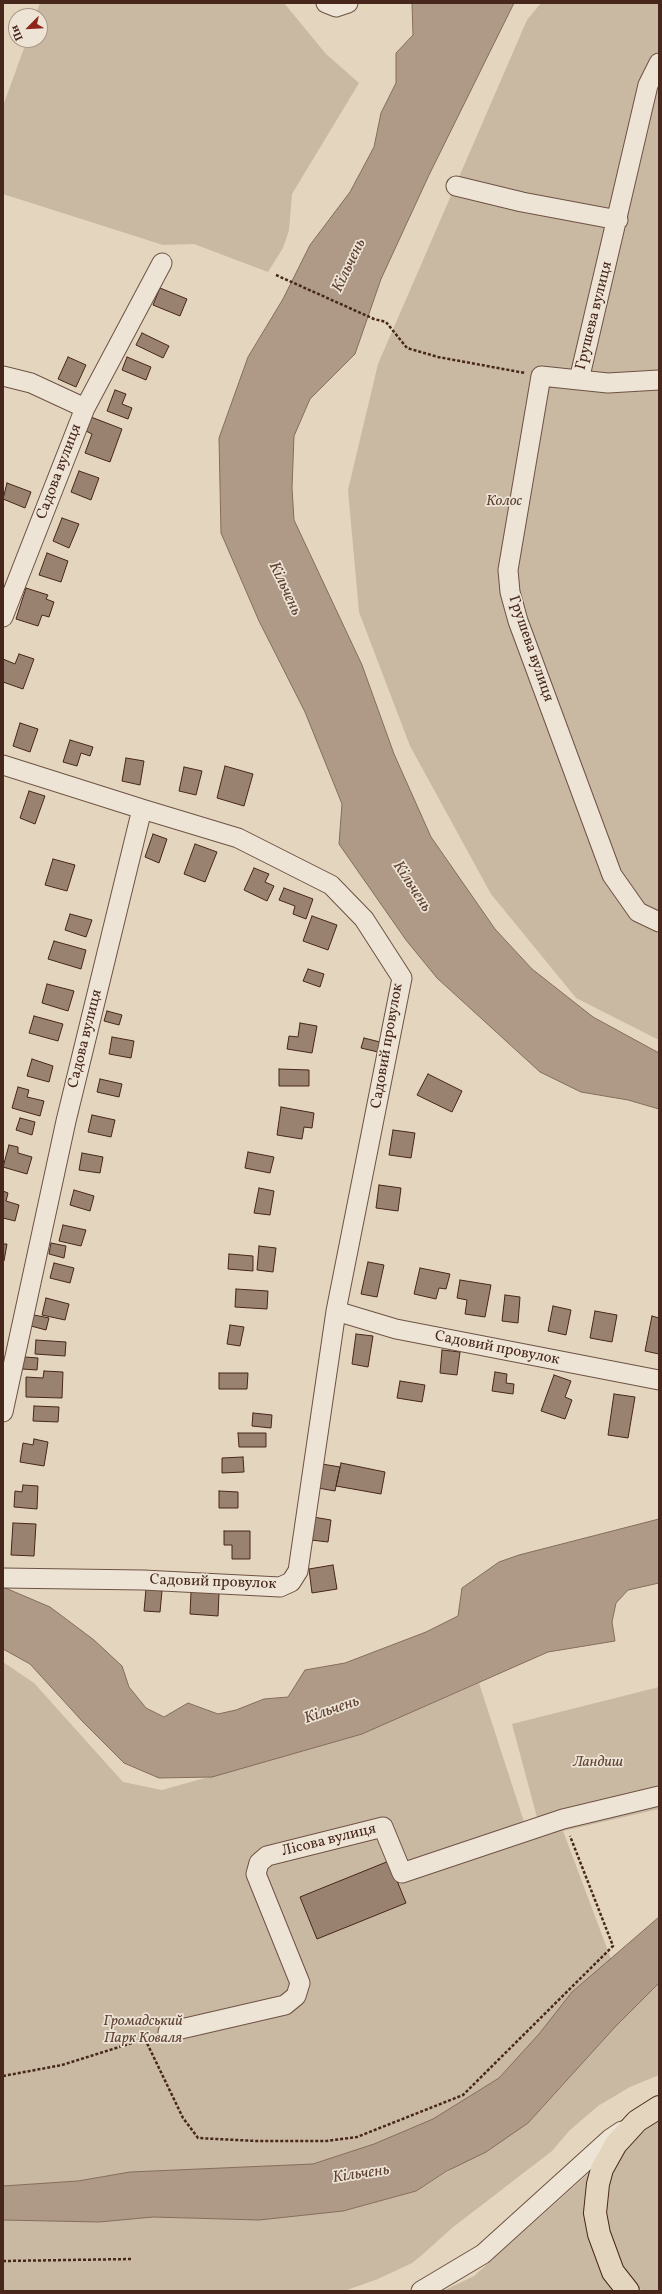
<!DOCTYPE html>
<meta charset="utf-8">
<style>
body{margin:0}
#map{position:relative;width:662px;height:2294px;overflow:hidden;background:#e4d6be;font-family:Vollkorn,serif}
canvas{display:block}
.frame{position:absolute;inset:0;border:4px solid #47261b;pointer-events:none}
.north{position:absolute;left:8px;top:8px;width:40px;height:40px;box-sizing:border-box;background:#ede4d5;border:1px solid #ab988b;border-radius:50%;rotate:246deg;font-size:11px;font-weight:700;line-height:16px;text-align:center;color:#47261b}
.north::after{content:'';display:block;margin:auto;width:14px;height:18px;background:#8f2418;clip-path:polygon(50% 0,100% 100%,50% 72%,0 100%)}
</style>
<div id="map">
<canvas width="662" height="2294"></canvas>
<div class="frame"></div>
<div class="north">Пн</div>
</div>
<script>
const ctx = document.querySelector('canvas').getContext('2d');
ctx.lineJoin = 'round';
function fill(path, color) { ctx.fillStyle = color; ctx.fill(path, 'evenodd'); }
const toPath = rows => new Path2D(rows.map(r => 'M' + r).join(''));
function strokePath(path, color, width, dash) { ctx.strokeStyle = color; ctx.lineWidth = width; ctx.lineCap = dash ? 'butt' : 'round'; ctx.setLineDash(dash || []); ctx.stroke(path); }
function drawText(font, color, halo, rows, align = 'center') {
  ctx.font = font + ' Vollkorn,serif'; ctx.lineWidth = 3.5; ctx.setLineDash([]); ctx.textBaseline = 'middle'; ctx.strokeStyle = halo; ctx.fillStyle = color; for (const [text, x, y, turn = 0] of rows) {
    ctx.save(); ctx.translate(x, y); ctx.rotate((+turn || 0) * Math.PI / 180); ctx.textAlign = isNaN(turn) ? turn : align; if (halo) ctx.strokeText(text, 0, 0); ctx.fillText(text, 0, 0); ctx.restore();
  }
}
fill(toPath([
 [40,3,284,3,326,54,359,83,292,194,289,230,283,248,268,272,194,244,163,245,3,194,3,106,27,40,40,40,40,16,35,16],
 [541,3,659,3,659,1040,576,998,491,894,410,746,359,612,348,490,378,364,527,20],
 [3,1662,34,1683,123,1782,162,1790,362,1734,479,1683,526,1828,539,1825,512,1724,659,1687,659,1809,563,1831,611,1959,572,1992,539,2034,499,2078,433,2119,374,2144,313,2164,130,2172,78,2181,3,2186],
 [659,1983,659,2075,630,2087,598,2106,569,2131,552,2151,452,2228,422,2255,412,2263,378,2279,344,2291,3,2291,3,2220,99,2222,152,2217,259,2220,343,2211,416,2191,528,2123,615,2027],
 [659,2121,659,2291,642,2291,625,2272,607,2226,606,2210,609,2181,619,2157,634,2138],
 [596,2167,586,2221,587,2234,596,2260,615,2291,443,2291,474,2276]
]), '#c9b8a2');
const water = toPath([
 [412,3,514,3,429,175,381,279,355,354,310,399,294,436,292,488,294,520,362,665,394,754,431,837,495,929,532,969,593,1017,659,1053,659,1109,628,1100,581,1092,540,1072,437,978,406,940,339,844,342,804,305,712,259,621,221,533,219,438,248,357,283,299,310,245,350,192,374,147,381,113,396,83,396,53,413,35,412,3],
 [659,1519,659,1583,628,1590,616,1603,612,1622,615,1641,548,1652,362,1734,212,1777,159,1778,124,1763,82,1721,30,1664,3,1649,3,1587,50,1607,94,1640,122,1666,129,1687,146,1708,164,1717,188,1703,218,1714,236,1710,264,1699,288,1697,305,1670,345,1663,426,1632,458,1616,462,1588,499,1562,519,1555,659,1519],
 [659,1917,659,1983,615,2027,528,2123,486,2152,447,2171,416,2191,343,2211,259,2220,153,2217,99,2222,3,2220,3,2186,78,2181,130,2172,313,2164,374,2144,433,2119,499,2078,539,2034,572,1992,659,1917]
]);
fill(water, '#af9a87');
strokePath(water, '#856c5c', 1);
const building = toPath([
 [160,288,187,299,180,316,153,305,160,288],
 [142,333,169,346,163,358,136,345,142,333],
 [68,357,86,365,76,387,58,379,68,357],
 [127,357,151,367,146,380,122,370,127,357],
 [115,390,126,394,122,404,132,408,128,419,107,411,115,390],
 [91,417,122,429,110,462,85,453,92,434,86,431,91,417],
 [79,471,99,478,91,500,71,492,79,471],
 [7,483,31,492,25,508,3,499,7,483],
 [62,518,79,524,69,548,53,541,62,518],
 [47,553,68,561,61,582,39,575,47,553],
 [26,588,48,595,46,599,54,602,49,617,42,615,38,626,16,619,26,588],
 [19,654,34,659,23,689,3,682,3,659,15,664,19,654],
 [20,723,38,729,30,752,13,746,20,723],
 [70,740,93,747,90,756,81,753,77,766,63,762,70,740],
 [126,758,144,761,140,785,122,781,126,758],
 [225,766,253,774,244,806,217,798,225,766],
 [184,767,202,771,196,795,179,791,184,767],
 [29,791,45,796,35,824,20,818,29,791],
 [153,834,167,839,159,863,145,857,153,834],
 [195,844,217,852,205,882,184,874,195,844],
 [53,859,75,865,67,891,45,885,53,859],
 [254,868,269,874,265,882,274,886,267,901,244,890,254,868],
 [284,888,313,899,306,919,293,914,295,906,279,900,284,888],
 [70,914,92,920,86,937,65,930,70,914],
 [312,916,337,925,328,950,303,941,312,916],
 [54,941,86,950,81,969,48,959,54,941],
 [308,969,324,974,320,987,303,981,308,969],
 [47,984,74,991,68,1011,42,1003,47,984],
 [107,1011,122,1015,119,1025,104,1021,107,1011],
 [34,1016,63,1024,58,1041,29,1033,34,1016],
 [300,1023,317,1026,312,1053,287,1049,289,1036,298,1037,300,1023],
 [112,1037,134,1041,131,1058,109,1054,112,1037],
 [364,1038,380,1042,378,1052,361,1048,364,1038],
 [32,1059,53,1066,49,1082,27,1076,32,1059],
 [279,1069,309,1070,309,1086,279,1086,279,1069],
 [428,1074,462,1091,452,1112,417,1095,428,1074],
 [100,1079,122,1084,119,1097,97,1092,100,1079],
 [18,1087,29,1090,27,1097,44,1101,40,1116,12,1108,18,1087],
 [281,1107,314,1113,312,1128,304,1127,302,1139,277,1135,281,1107],
 [92,1115,115,1120,111,1137,88,1132,92,1115],
 [20,1118,35,1122,32,1135,16,1130,20,1118],
 [393,1130,415,1133,411,1158,389,1155,393,1130],
 [9,1145,18,1147,18,1153,32,1157,27,1174,3,1167,9,1145],
 [248,1152,274,1157,270,1173,245,1168,248,1152],
 [82,1153,103,1157,100,1173,79,1170,82,1153],
 [379,1185,401,1188,398,1211,376,1208,379,1185],
 [259,1188,274,1191,270,1215,254,1213,259,1188],
 [74,1190,94,1196,90,1211,70,1205,74,1190],
 [3,1191,8,1193,6,1201,19,1205,15,1221,3,1218,3,1191],
 [63,1225,86,1230,81,1246,59,1241,63,1225],
 [51,1243,66,1246,64,1258,49,1254,51,1243],
 [3,1244,7,1244,4,1261,3,1261,3,1244],
 [259,1246,276,1248,273,1272,257,1270,259,1246],
 [229,1254,253,1256,253,1271,228,1269,229,1254],
 [368,1262,384,1265,377,1297,361,1294,368,1262],
 [54,1263,74,1268,70,1283,50,1278,54,1263],
 [420,1268,450,1274,446,1289,439,1288,436,1299,414,1294,420,1268],
 [460,1280,491,1285,485,1317,465,1314,467,1300,457,1298,460,1280],
 [236,1289,268,1291,267,1309,235,1307,236,1289],
 [505,1295,520,1297,518,1323,502,1321,505,1295],
 [46,1298,69,1304,65,1320,42,1315,46,1298],
 [553,1306,571,1310,566,1335,548,1331,553,1306],
 [595,1311,617,1315,612,1342,590,1338,595,1311],
 [34,1315,49,1318,46,1330,31,1326,34,1315],
 [652,1316,659,1318,659,1354,645,1351,652,1316],
 [230,1325,244,1327,240,1346,227,1344,230,1325],
 [356,1334,373,1336,368,1367,352,1364,356,1334],
 [36,1340,66,1342,65,1356,35,1354,36,1340],
 [442,1350,460,1352,457,1375,440,1373,442,1350],
 [25,1357,38,1358,37,1370,22,1369,25,1357],
 [44,1371,63,1372,62,1398,26,1397,26,1377,43,1378,44,1371],
 [495,1372,507,1374,506,1383,514,1384,513,1394,492,1391,495,1372],
 [219,1373,248,1373,247,1389,219,1389,219,1373],
 [554,1375,571,1381,565,1397,572,1400,565,1419,541,1411,554,1375],
 [400,1381,425,1385,422,1402,397,1398,400,1381],
 [614,1394,635,1397,628,1438,608,1435,614,1394],
 [34,1406,59,1407,58,1422,33,1421,34,1406],
 [253,1413,272,1415,271,1428,252,1426,253,1413],
 [238,1433,266,1433,266,1447,239,1447,238,1433],
 [34,1439,48,1442,44,1466,20,1462,23,1443,33,1445,34,1439],
 [243,1457,244,1472,222,1473,222,1458,243,1457],
 [341,1463,385,1472,381,1494,336,1486,341,1463],
 [322,1464,340,1467,335,1491,318,1488,322,1464],
 [23,1485,38,1486,37,1509,14,1507,15,1491,22,1492,23,1485],
 [219,1491,238,1492,238,1508,219,1508,219,1491],
 [313,1517,331,1520,328,1542,311,1540,313,1517],
 [13,1523,36,1524,34,1556,11,1555,13,1523],
 [224,1531,250,1531,250,1559,232,1559,232,1545,224,1545,224,1531],
 [333,1565,337,1589,312,1593,309,1569,333,1565],
 [146,1589,162,1591,160,1612,144,1611,146,1589],
 [191,1592,219,1593,218,1616,190,1614,191,1592],
 [389,1861,406,1903,317,1939,300,1897,389,1861]
]);
fill(building, '#998270');
strokePath(building, '#47261b', 1);
const minor = toPath([
 [326,3,336,7,348,3],
 [659,63,648,85,579,380,541,376,508,570,510,592,518,621,612,875,638,912,659,922],
 [456,186,522,202,618,220],
 [3,376,31,383,85,408,3,617],
 [579,380,608,383,659,380],
 [85,408,162,263],
 [3,765,142,809,66,1121,3,1412],
 [336,1311,396,1329,659,1380],
 [3,1578,143,1580,280,1587,291,1582,298,1571,336,1311,402,978,364,919,331,885,238,838,142,809],
 [168,2032,285,2005,296,1996,300,1983,256,1874,259,1863,267,1856,383,1827,402,1873,563,1819,659,1796],
 [421,2291,483,2254,610,2139,622,2131]
]);
const highway = toPath([
 [628,2291,613,2272,599,2234,595,2213,598,2184,602,2169,616,2144,637,2121,659,2107]
]);
strokePath(minor, '#6e5244', 21);
strokePath(highway, '#47261b', 24);
strokePath(toPath([
 [276,275,374,319,386,322,407,348,438,357,525,373],
 [145,2039,183,2118,198,2138,256,2141,326,2141,357,2137,463,2095,613,1946,570,1836],
 [3,2076,62,2065,151,2037],
 [3,2261,132,2259]
]), '#47261b', 2.5, [3, 2]);
strokePath(minor, '#ede4d5', 19);
strokePath(highway, '#e4d6be', 22);
drawText('15px', '#47261b', '#ede4d5', [
 ["Грушева вулиця",595,316,-76],
 ["Садова вулиця",60,472,-69],
 ["Грушева вулиця",530,649,71],
 ["Садова вулиця",86,1039,-76],
 ["Садовий провулок",388,1046,-80],
 ["Садовий провулок",497,1349,11],
 ["Садовий провулок",213,1583,2],
 ["Лісова вулиця",329,1841,-14]
]);
drawText('italic 15px', '#614336', '#ede4d5', [
 ["Колос",504,502],
 ["Ландиш",598,1763],
 ["Громадський",143,2022],
 ["Парк Коваля",143,2039]
]);
drawText('italic 16px', '#614336', '#ede4d5', [
 ["Кільчень",350,266,-64],
 ["Кільчень",284,589,65],
 ["Кільчень",411,887,57],
 ["Кільчень",332,1711,-19],
 ["Кільчень",361,2175,-8]
]);
</script>
